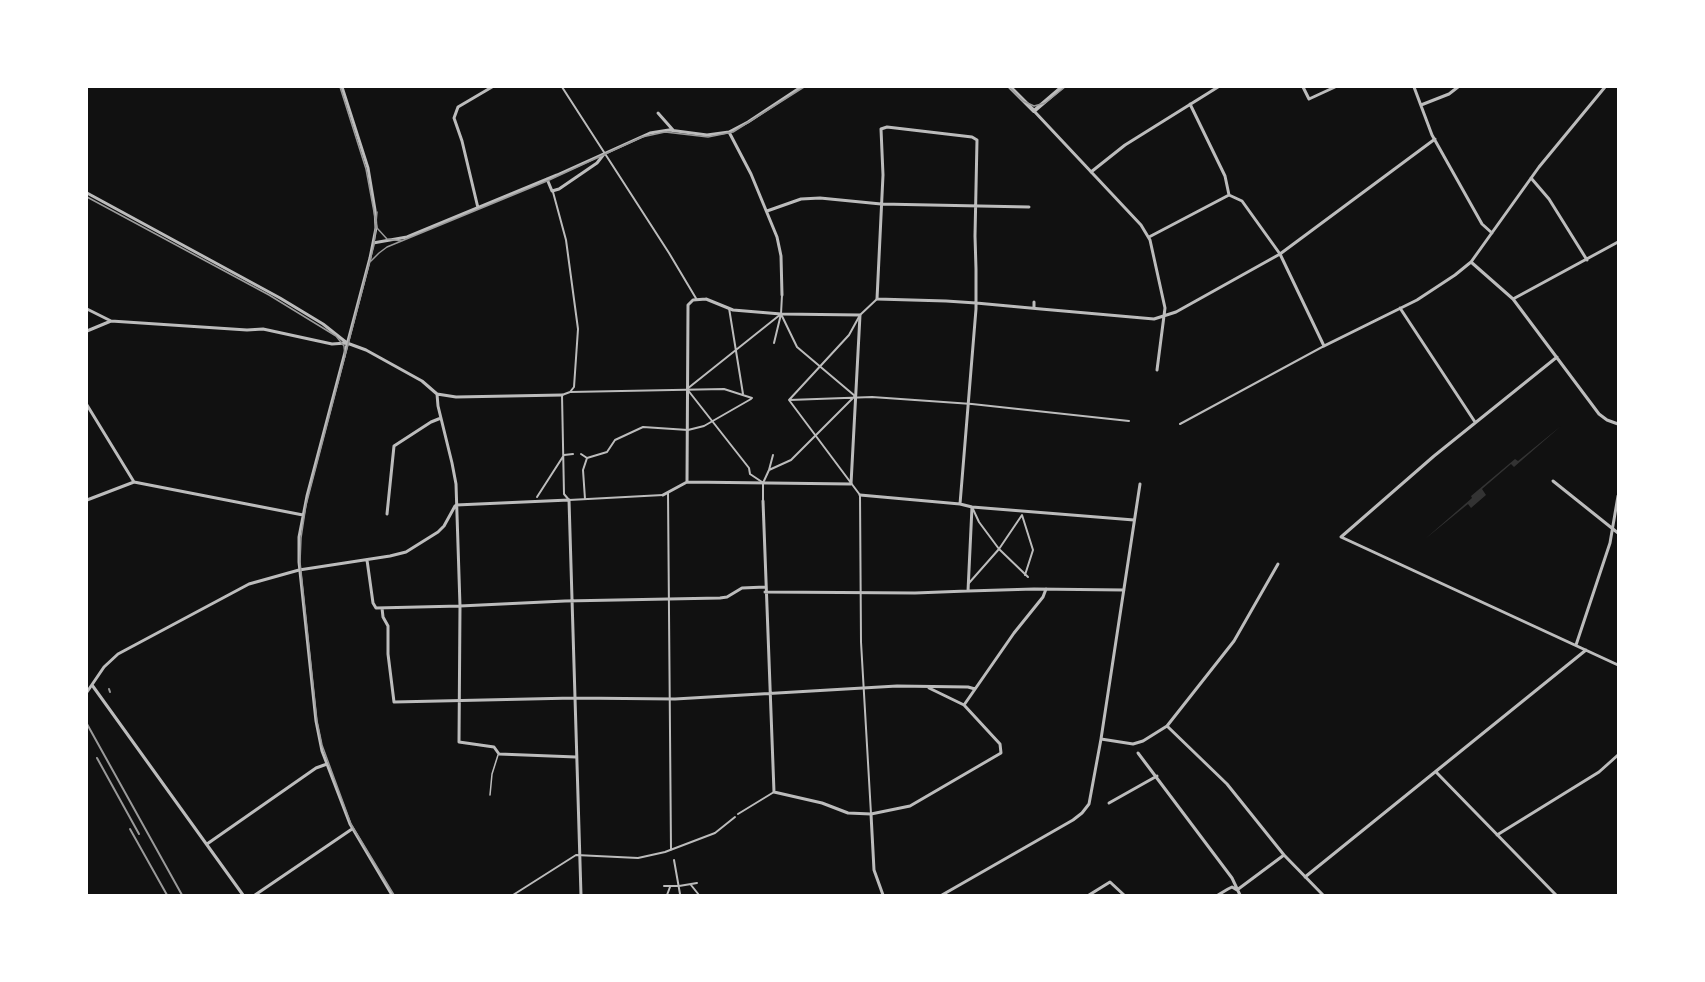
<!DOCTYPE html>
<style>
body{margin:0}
#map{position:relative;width:1705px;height:982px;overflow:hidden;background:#111;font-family:Cabin,sans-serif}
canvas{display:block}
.frame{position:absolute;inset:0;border:88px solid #fff;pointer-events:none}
</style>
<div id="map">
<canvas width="1705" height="982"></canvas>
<div class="frame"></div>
</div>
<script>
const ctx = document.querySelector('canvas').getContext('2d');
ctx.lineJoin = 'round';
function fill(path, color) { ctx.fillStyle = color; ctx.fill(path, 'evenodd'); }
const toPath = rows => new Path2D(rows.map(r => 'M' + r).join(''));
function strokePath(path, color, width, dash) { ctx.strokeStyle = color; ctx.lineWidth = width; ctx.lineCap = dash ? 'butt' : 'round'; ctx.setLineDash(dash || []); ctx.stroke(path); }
fill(toPath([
 [1561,426,1514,467,1511,464,1482,489,1486,495,1471,508,1468,504,1425,539,1472,498,1471,496,1515,459,1518,461]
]), '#333');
strokePath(toPath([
 [490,795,492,774,498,755]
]), '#bcbcbc', 1.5);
strokePath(toPath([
 [562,87,669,253,697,300],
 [553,192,566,240,578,329,574,387,570,392],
 [729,308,743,394],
 [774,343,781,314,782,295],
 [789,400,860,495,861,642,871,814],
 [789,400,872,397,972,404,1129,421],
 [789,400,849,335,860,315,877,299],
 [1180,424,1324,346],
 [581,454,587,458,607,452,615,440,643,427,688,430,704,426,751,399],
 [769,470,773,455],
 [762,482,750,474,749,468,687,389,781,314,797,347,855,396,791,460,769,470,763,483,763,501],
 [668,493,671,850],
 [663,495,569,500,564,494,562,395,570,392,724,389,752,398],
 [537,497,564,455,573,454],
 [585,499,583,470,587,458],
 [972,507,979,522,999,549,1028,577],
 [969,583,999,549,1022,515,1033,550,1025,575],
 [738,814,774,792],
 [674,860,680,894],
 [691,885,699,895],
 [664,886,679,886,697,883],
 [513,895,576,855,638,858,665,852,715,833,735,817],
 [667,895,670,887]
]), '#bcbcbc', 2);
strokePath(toPath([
 [342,87,368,168,375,210,376,228,370,258,307,496,299,537,299,562,316,721,322,751,350,824,392,895],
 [1303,87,1309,99,1335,87],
 [1414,87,1432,135,1482,224,1492,233],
 [1190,104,1225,176,1229,195],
 [1421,105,1449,94,1458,87],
 [1034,111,1141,225,1150,240,1165,308,1157,370],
 [658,113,673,130],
 [729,132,751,174,777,237,781,256,782,295],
 [1091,172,1125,145,1218,87],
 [1531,178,1549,199,1587,260],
 [547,179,552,191,559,189,597,163,604,154],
 [87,193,280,298,323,324,347,343,366,350,422,381,437,394,456,397,562,395],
 [1229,195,1242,201,1280,254,1324,346,1417,300,1455,275,1471,262,1539,167,1605,87],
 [478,208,462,141,454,118,458,107,492,87],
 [767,211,801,199,820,198,881,204,1029,207],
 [1149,237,1229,195],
 [373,243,407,237,557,175,650,133,669,130,707,135,729,132,748,122,801,87],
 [1471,262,1513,299,1599,414,1607,420,1618,424],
 [706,299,733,310,781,314,860,315,851,484,687,482,688,305,693,300,706,299],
 [1513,299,1618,242],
 [1034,308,1034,302],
 [1400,308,1475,422],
 [87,309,111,321,247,330,263,329,332,344,346,343],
 [87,331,111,321],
 [1557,357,1434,456,1341,537,1618,665],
 [437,394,438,406,452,463,456,484,460,606,459,742,494,747,499,754,576,757],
 [87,405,134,482],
 [1553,481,1618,533],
 [663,495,687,482],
 [860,495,960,504,972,507,1134,520],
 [87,500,134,482,303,515],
 [763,501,774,792,822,803,848,813,871,814,910,806,1001,753,1000,744,964,705,929,688],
 [960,504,976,309,976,269,975,236,977,140,972,137,887,127,881,129,883,175,877,299,946,301,976,303,1041,309,1154,319,1176,312,1280,254,1435,139],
 [456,505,569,500,581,895],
 [972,507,968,591,1034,589,1124,590],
 [387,514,394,446,431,422,441,418],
 [367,560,373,603,376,608,460,606,565,601,720,598,727,597,742,588,765,587],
 [765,592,915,593,967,591],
 [382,608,383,617,388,626,388,654,394,702,574,698,675,699,897,686,968,687,975,689],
 [1576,645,1610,543,1618,496],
 [92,685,243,895],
 [87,692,104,667,118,654,249,584,299,570,390,556,406,552,438,532,444,526,455,506],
 [964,705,1014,633,1043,597,1046,589],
 [1167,726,1227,784,1284,855,1323,895],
 [1101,739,1133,744,1143,741,1167,726,1234,641,1278,564],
 [1138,753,1232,878,1240,895],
 [1436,772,1556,895],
 [1109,803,1157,776],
 [871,814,874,870,883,895],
 [1497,835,1599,772,1618,755],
 [207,844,316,768,327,764],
 [1305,877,1586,650],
 [255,895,352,829],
 [942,895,1073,820,1082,813,1089,804,1101,739,1140,484],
 [1089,895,1110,882,1124,895],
 [1218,895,1228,889,1232,887,1237,890,1284,855]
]), '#bcbcbc', 3);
strokePath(toPath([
 [1010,87,1034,111,1062,87]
]), '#bcbcbc', 4);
strokePath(toPath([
 [340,87,366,169,377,228,387,239,402,241],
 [1009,87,1023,101,1034,106,1045,103,1065,87],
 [87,197,269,295,336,336,344,346,345,357],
 [377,212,374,245,306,505,301,538,300,562,317,721,322,745,351,824,394,895],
 [371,261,379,253,387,247,547,181,642,137,665,132,708,137,733,132,804,87]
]), '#9a9a9a', 1.5);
strokePath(toPath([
 [109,689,110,692],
 [87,724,182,895],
 [97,758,139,834],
 [130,829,167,895]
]), '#9a9a9a', 2);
</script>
